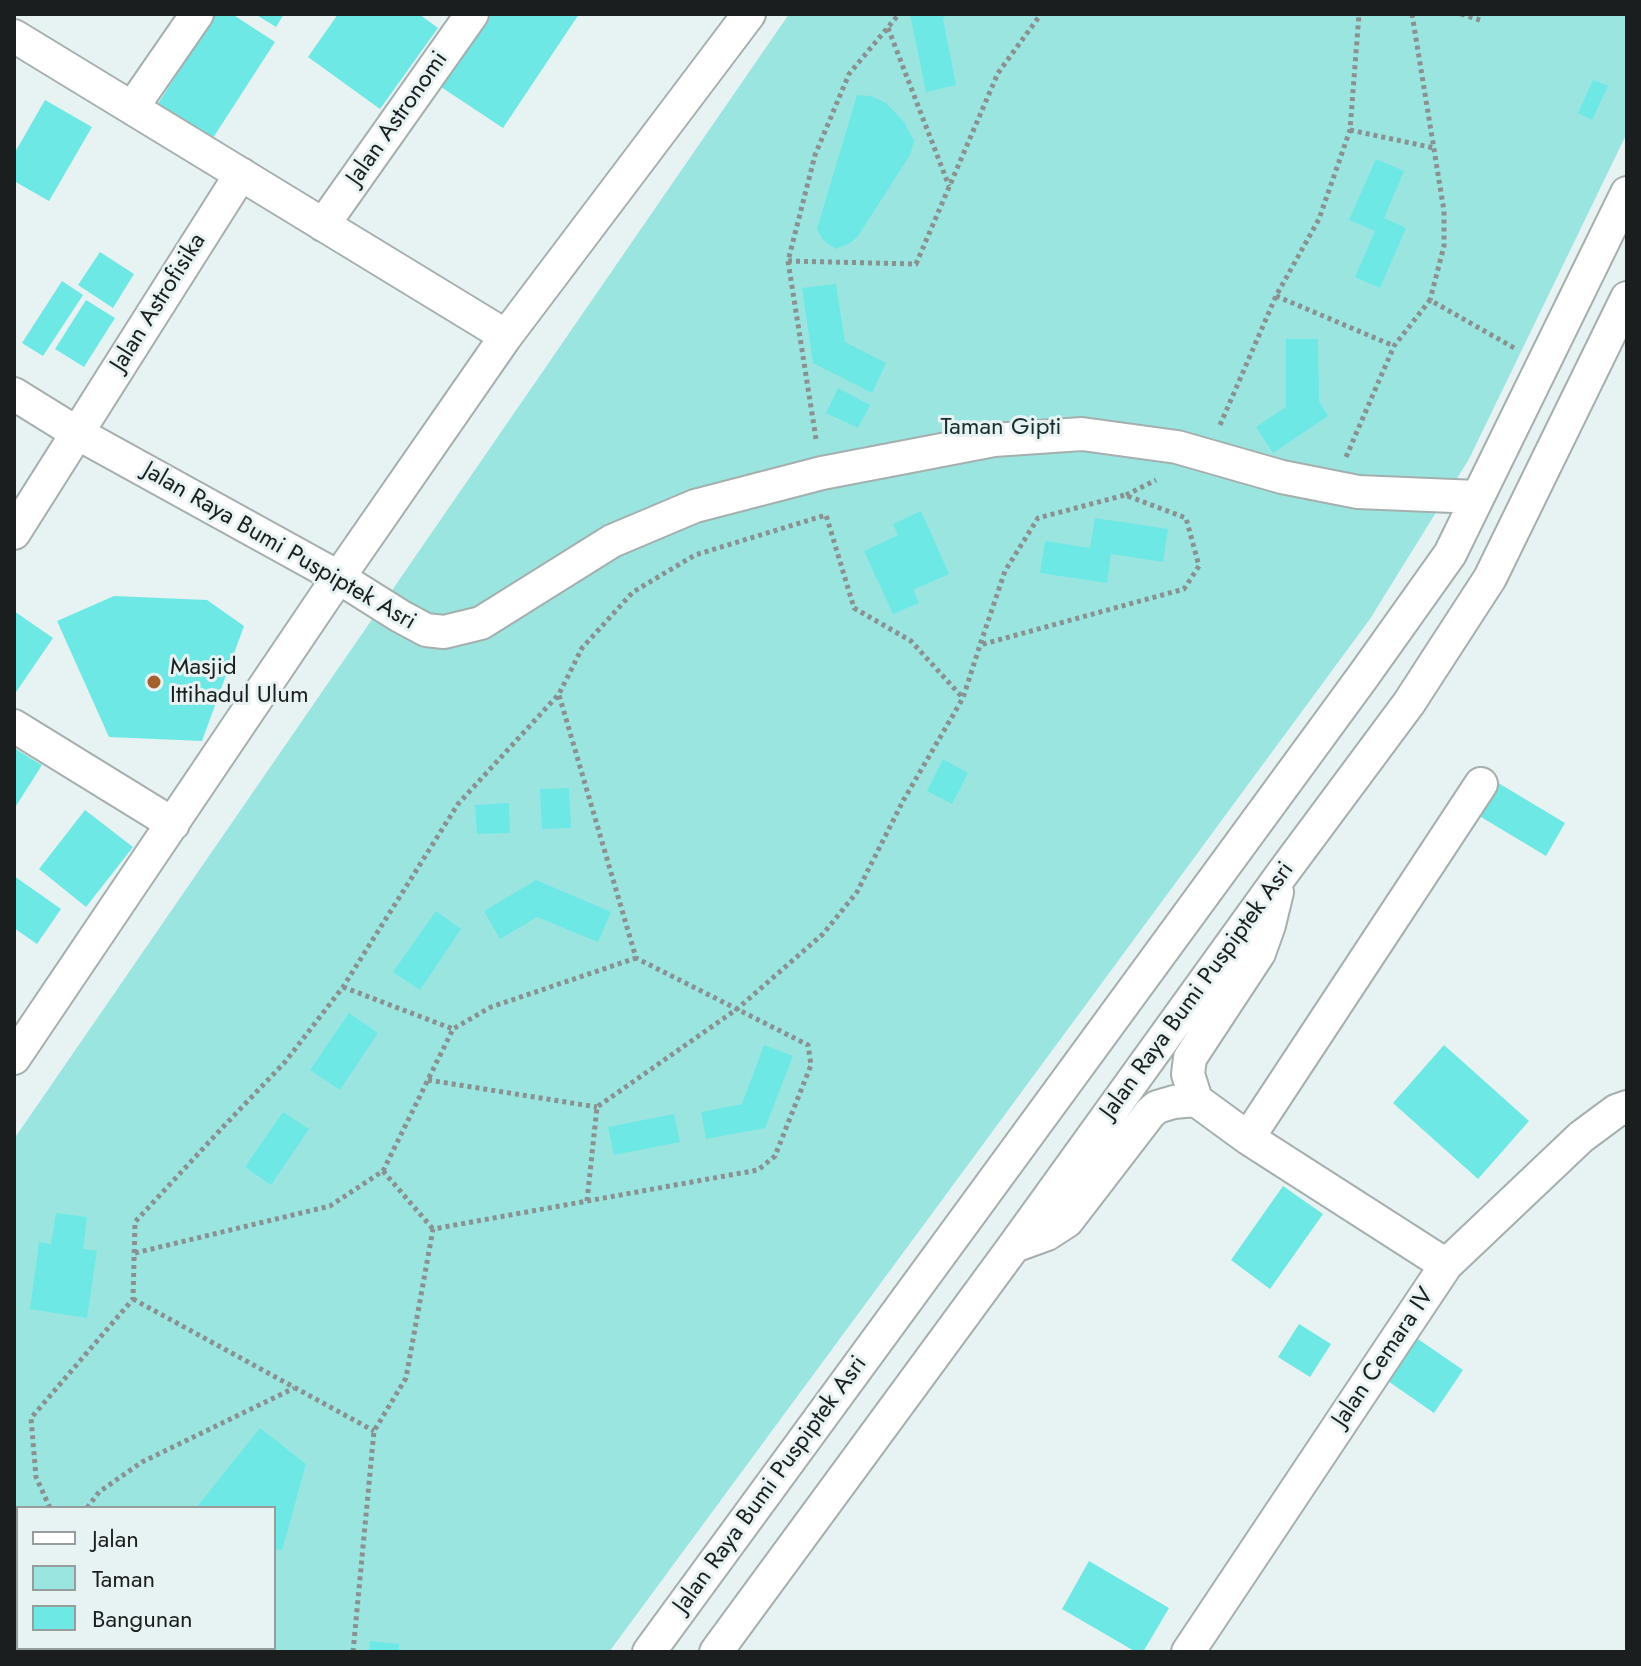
<!DOCTYPE html>
<style>
body{margin:0}
#map{position:relative;width:1641px;height:1666px;overflow:hidden;background:#e7f2f2;font-family:Jost,sans-serif}
canvas{display:block}
.frame{position:absolute;inset:0;border:16px solid #1a1e1e;pointer-events:none}
.legend{position:absolute;left:16px;top:1506px;width:260px;height:144px;box-sizing:border-box;background:#e7f2f2;border:2px solid #959d9d;margin:0;padding:10px 14px;list-style:none;font-size:24px;color:#1a1e1e}
.legend li{display:flex;align-items:center;gap:16px;height:40px}
.legend b{width:40px;border:2px solid #959d9d}
</style>
<div id="map">
<canvas width="1641" height="1666"></canvas>
<div class="frame"></div>
<ul class="legend">
<li><b style="height:10px;background:#fff"></b>Jalan</li>
<li><b style="height:22px;background:#9be5e1"></b>Taman</li>
<li><b style="height:22px;background:#6ee8e4"></b>Bangunan</li>
</ul>
</div>
<script>
const ctx = document.querySelector('canvas').getContext('2d');
ctx.lineJoin = 'round';
function fill(path, color) { ctx.fillStyle = color; ctx.fill(path, 'evenodd'); }
const toPath = rows => new Path2D(rows.map(r => 'M' + r).join(''));
function strokePath(path, color, width, dash) { ctx.strokeStyle = color; ctx.lineWidth = width; ctx.lineCap = dash ? 'butt' : 'round'; ctx.setLineDash(dash || []); ctx.stroke(path); }
function drawText(font, color, halo, rows, align = 'center') {
  ctx.font = font + ' Jost,sans-serif'; ctx.lineWidth = 6; ctx.setLineDash([]); ctx.textBaseline = 'middle'; ctx.strokeStyle = halo; ctx.fillStyle = color; for (const [text, x, y, turn = 0] of rows) {
    ctx.save(); ctx.translate(x, y); ctx.rotate((+turn || 0) * Math.PI / 180); ctx.textAlign = isNaN(turn) ? turn : align; if (halo) ctx.strokeText(text, 0, 0); ctx.fillText(text, 0, 0); ctx.restore();
  }
}
fill(toPath([
 [789,14,1627,14,1627,133,1469,459,1370,619,609,1652,14,1652,14,1139],
 [18,1508,274,1508,274,1648,18,1648]
]), '#9be5e1');
fill(toPath([
 [216,14,232,14,275,42,211,141,157,105],
 [255,14,284,14,276,27],
 [338,14,419,14,438,28,380,109,308,57],
 [489,14,579,14,503,128,441,87],
 [910,14,947,14,943,19,956,85,926,92],
 [1593,80,1608,86,1592,120,1578,113],
 [857,95,871,96,886,103,904,122,914,141,910,155,858,236,850,243,836,249,823,240,817,229],
 [45,100,92,127,49,201,14,181,14,154],
 [1376,159,1404,171,1384,218,1406,228,1380,288,1355,277,1375,231,1349,220],
 [100,252,134,274,113,308,78,285],
 [62,281,83,295,43,356,22,343],
 [836,284,845,342,886,363,872,393,813,363,802,288],
 [86,300,115,318,84,367,55,349],
 [1286,339,1318,339,1319,401,1328,416,1273,453,1256,427,1286,407],
 [838,388,870,405,858,428,826,413],
 [921,511,949,574,913,590,919,603,893,614,864,551,898,535,893,524],
 [1095,518,1168,529,1163,562,1111,554,1107,583,1040,573,1045,541,1090,548],
 [114,596,207,600,244,626,202,741,109,737,57,621],
 [14,611,53,638,14,695],
 [14,748,42,765,14,809],
 [943,759,968,773,952,804,927,791],
 [1490,778,1565,823,1546,856,1471,811],
 [569,788,571,828,542,829,540,789],
 [509,803,510,833,477,834,475,805],
 [85,810,133,847,86,907,39,869],
 [14,876,61,909,37,944,14,928],
 [536,880,611,912,598,942,537,917,500,939,484,911],
 [436,911,461,929,420,990,393,972],
 [349,1013,378,1033,340,1090,310,1070],
 [764,1045,793,1056,765,1128,706,1139,701,1112,742,1104],
 [1444,1045,1529,1121,1478,1179,1393,1103],
 [283,1112,309,1129,271,1185,245,1167],
 [674,1114,680,1142,614,1155,608,1127],
 [1283,1186,1323,1214,1270,1289,1231,1260],
 [56,1213,87,1217,83,1249,97,1251,87,1318,30,1309,39,1242,51,1244],
 [1299,1324,1331,1344,1310,1377,1278,1357],
 [1415,1337,1463,1370,1434,1413,1385,1379],
 [260,1428,306,1464,282,1550,274,1549,274,1508,196,1508],
 [1089,1561,1169,1608,1143,1652,1136,1652,1062,1609],
 [370,1641,399,1644,399,1652,369,1652]
]), '#6ee8e4');
const street = toPath([
 [14,36,506,336],
 [132,108,197,14],
 [323,225,472,14],
 [14,394,77,433,338,577,400,616,426,630,444,632,481,623,612,541,695,506,822,473,994,440,1082,434,1177,447,1282,477,1358,492,1477,497],
 [14,533,241,174],
 [14,726,173,824],
 [14,1058,325,597,506,336,749,14],
 [1196,1100,1248,1138,1446,1265],
 [1248,1138,1481,784],
 [1014,1246,1047,1234,1067,1221,1150,1113,1157,1107,1174,1102,1196,1100,1188,1074,1190,1058,1259,953,1269,925,1277,892],
 [649,1652,1364,675,1450,554,1627,193],
 [716,1652,1014,1246,1282,874,1409,703,1490,578,1627,298],
 [1188,1652,1446,1265,1581,1137,1616,1111,1627,1107]
]);
strokePath(street, '#a4afae', 36);
strokePath(toPath([
 [1412,14,1444,211,1444,246,1430,300],
 [1461,14,1480,20],
 [888,28,949,186],
 [1350,130,1434,148],
 [788,261,916,264,998,73,1041,14],
 [1276,296,1394,346],
 [1220,425,1276,296,1319,219,1350,130,1359,14],
 [816,439,788,261,815,155,849,74,899,14],
 [1346,457,1394,346,1430,300,1516,349],
 [1126,495,1156,480],
 [343,987,453,1029],
 [428,1080,597,1107],
 [383,1171,433,1229],
 [587,1201,597,1107,737,1009,823,934,857,892,903,801,963,698,980,645,1005,571,1038,518,1125,495,1186,518,1199,566,1184,589,980,645],
 [135,1253,330,1206,383,1171,453,1029,491,1007,636,958],
 [133,1299,374,1431],
 [50,1508,36,1477,31,1418,133,1299,135,1222,223,1127,285,1062,343,987,458,804,559,694,582,648,633,592,695,555,826,515,854,608,911,641,963,698],
 [87,1508,99,1492,142,1462,294,1388],
 [14,1579,18,1576],
 [353,1652,374,1431,406,1378,433,1229,758,1170,775,1156,811,1065,808,1045,636,958,559,695]
]), '#899191', 5, [4, 4]);
strokePath(street, '#fff', 32);
for (const [x, y, r, color] of [
 [154,682,8,"#a3612e"]
]) { const dot = new Path2D(); dot.arc(x, y, r, 0, 2 * Math.PI); ctx.fillStyle = color; ctx.fill(dot); strokePath(dot, '#e7f2f2', 3); }
drawText('24px', '#1a1e1e', '#e7f2f2', [
 ["Jalan Astronomi",398,119,-55],
 ["Jalan Astrofisika",159,303,-58],
 ["Jalan Raya Bumi Puspiptek Asri",279,547,30],
 ["Jalan Raya Bumi Puspiptek Asri",1198,991,-54],
 ["Jalan Cemara IV",1384,1358,-56],
 ["Jalan Raya Bumi Puspiptek Asri",771,1485,-54]
]);
drawText('24px', '#182d2c', '#e7f2f2', [
 ["Taman Gipti",1001,428]
]);
drawText('24px', '#1a1e1e', '#e7f2f2', [
 ["Masjid",170,668],
 ["Ittihadul Ulum",170,696]
], 'left');
</script>
